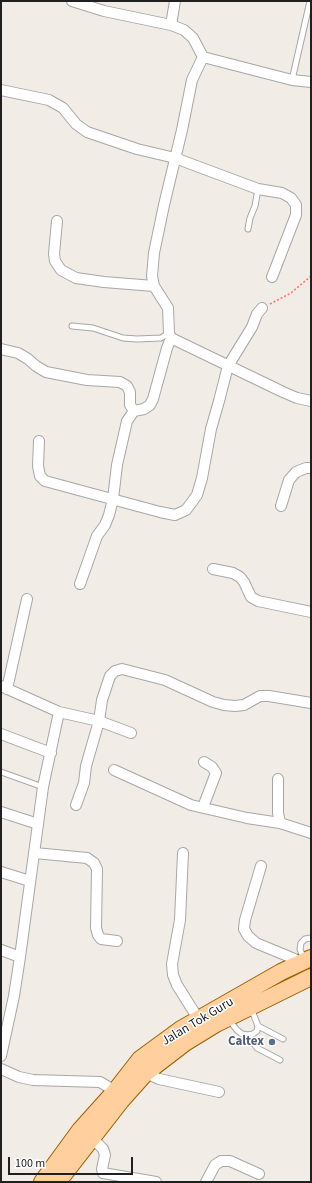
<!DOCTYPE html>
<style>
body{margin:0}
#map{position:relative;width:312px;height:1183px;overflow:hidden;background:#f1ede6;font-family:"Source Sans 3",sans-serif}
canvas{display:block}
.frame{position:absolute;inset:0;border:2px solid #202020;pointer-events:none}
.scale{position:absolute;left:8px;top:1157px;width:125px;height:18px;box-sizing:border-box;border:2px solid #202020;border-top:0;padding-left:5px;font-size:12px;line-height:14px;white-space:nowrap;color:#202020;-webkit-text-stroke:3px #fff;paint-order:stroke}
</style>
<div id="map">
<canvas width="312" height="1183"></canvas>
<div class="frame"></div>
<div class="scale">100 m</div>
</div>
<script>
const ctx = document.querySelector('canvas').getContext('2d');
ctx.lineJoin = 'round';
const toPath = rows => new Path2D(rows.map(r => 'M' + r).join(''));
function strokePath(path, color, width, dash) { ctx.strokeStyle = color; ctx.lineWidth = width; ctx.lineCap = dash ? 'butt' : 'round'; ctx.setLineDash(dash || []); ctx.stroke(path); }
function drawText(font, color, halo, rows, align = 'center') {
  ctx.font = font + ' "Source Sans 3",sans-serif'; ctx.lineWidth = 3; ctx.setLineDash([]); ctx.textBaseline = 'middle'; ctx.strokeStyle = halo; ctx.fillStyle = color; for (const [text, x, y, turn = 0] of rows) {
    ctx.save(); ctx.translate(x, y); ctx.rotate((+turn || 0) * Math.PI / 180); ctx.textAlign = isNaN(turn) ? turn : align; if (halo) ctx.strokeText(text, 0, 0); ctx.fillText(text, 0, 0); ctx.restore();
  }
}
const service = toPath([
 [292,80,310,1],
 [248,229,250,218,255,206,258,189],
 [72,326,93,328,123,338,137,339,161,338,169,333],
 [1,772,43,787],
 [304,960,300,949,301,943,305,939,311,938],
 [229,1020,237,1030,242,1034,248,1035,253,1034,257,1031,258,1026,251,1008],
 [258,1026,283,1039],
 [248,1035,257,1048,280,1060]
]);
const minor = toPath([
 [72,1,104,11,171,25,184,30,193,38,203,57,292,80,311,82],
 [171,25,175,1],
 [203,57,192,80,182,130,164,205,154,253,152,276,154,286,168,308,169,333,171,338,283,392,297,398,311,401],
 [1,90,49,100,63,108,76,124,87,132,137,149,175,158,258,189,282,193,291,198,296,205,296,215,272,277],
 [57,221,54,254,55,261,61,270,76,278,104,282,154,286],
 [1,349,18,353,28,359,36,366,46,372,87,380,120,382,127,386,130,392,130,405,134,411],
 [39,441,38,466,40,476,45,481,160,512,175,515,186,510,197,495,202,478,211,429,219,401,228,366,252,327,257,314,262,308],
 [281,506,289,480,296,472,306,468,311,468],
 [213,569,233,573,240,577,244,582,251,597,258,601,311,612],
 [80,584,97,536,105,525,109,515,113,499,117,465,127,421,134,411,144,409,150,405,153,399,167,348,171,338],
 [1,686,59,712,99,721,131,733],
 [7,689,27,599],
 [1,734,51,753],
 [114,770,191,805,247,818,280,823,311,833],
 [278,779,278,813,280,823],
 [76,805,84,783,86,766,99,721,102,700,110,676,115,671,122,669,165,680,213,702,224,705,235,706,244,705,260,696,269,696,311,703],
 [203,807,216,773,212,767,204,762],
 [1,812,38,824],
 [35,853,87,858,94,863,97,869,96,928,98,935,101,939,117,941],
 [183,853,180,920,172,964,173,975,177,985,199,1020],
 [261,866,245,920,244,929,248,936,256,943,302,962],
 [1,872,30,881],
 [1,950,20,957],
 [1,1056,14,996,20,957,43,787,59,712],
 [1,1069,19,1077,33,1080,100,1082,115,1091],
 [146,1073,159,1079,219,1092],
 [92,1138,103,1149,105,1155,102,1169,103,1173,156,1182],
 [206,1182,215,1165,221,1161,230,1161,259,1174]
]);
const primary = toPath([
 [42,1182,80,1130,115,1091,140,1059,181,1029,281,972,311,958],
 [58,1182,121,1101,146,1073,185,1043,216,1024,311,977]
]);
strokePath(service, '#a7a7a7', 7);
strokePath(minor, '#a7a7a7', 12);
strokePath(primary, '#9c5f00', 18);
strokePath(toPath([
 [270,304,291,293,311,276]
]), '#ff6f69', 1.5, [2, 2]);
strokePath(service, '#fff', 5);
strokePath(minor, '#fff', 10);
strokePath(primary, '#ffcf9d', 16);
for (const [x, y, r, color] of [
 [272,1042,4,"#5c6f8a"]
]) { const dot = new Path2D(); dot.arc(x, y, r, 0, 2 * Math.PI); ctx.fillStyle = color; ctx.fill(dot); strokePath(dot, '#fff', 1.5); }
drawText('13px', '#202020', '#fff', [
 ["Jalan Tok Guru",198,1022,-31]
]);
drawText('bold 13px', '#4e5e75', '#fff', [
 ["Caltex",264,1042]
], 'right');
</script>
